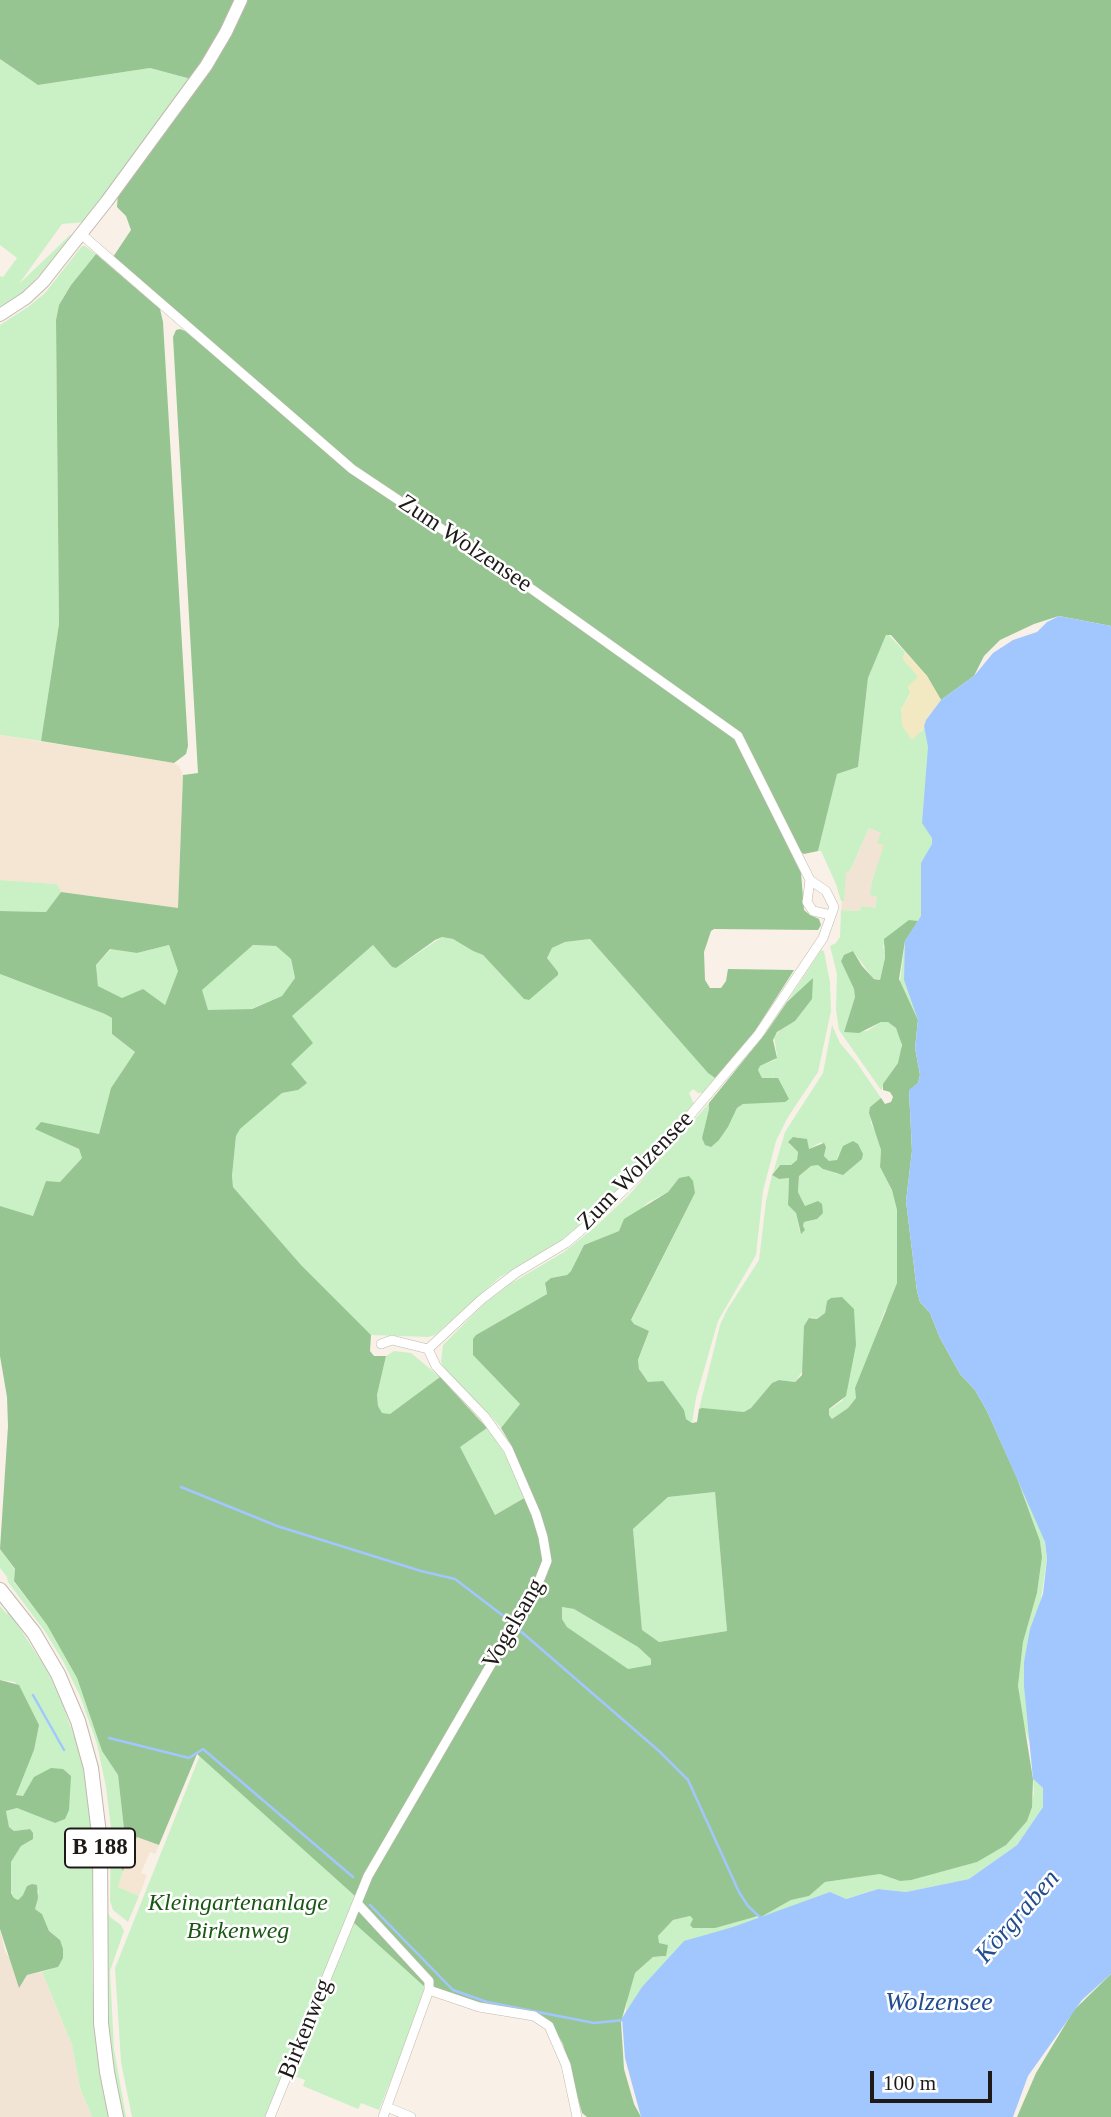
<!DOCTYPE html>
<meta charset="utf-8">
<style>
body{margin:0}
#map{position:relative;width:1111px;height:2117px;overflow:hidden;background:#f9f1e7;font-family:Georgia,serif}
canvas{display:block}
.scale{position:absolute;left:870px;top:2071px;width:122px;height:32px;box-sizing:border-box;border:4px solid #1d1a17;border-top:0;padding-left:9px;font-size:21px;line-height:24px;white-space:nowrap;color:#1d1a17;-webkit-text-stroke:5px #fff;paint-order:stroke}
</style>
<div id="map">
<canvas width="1111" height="2117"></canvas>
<div class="scale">100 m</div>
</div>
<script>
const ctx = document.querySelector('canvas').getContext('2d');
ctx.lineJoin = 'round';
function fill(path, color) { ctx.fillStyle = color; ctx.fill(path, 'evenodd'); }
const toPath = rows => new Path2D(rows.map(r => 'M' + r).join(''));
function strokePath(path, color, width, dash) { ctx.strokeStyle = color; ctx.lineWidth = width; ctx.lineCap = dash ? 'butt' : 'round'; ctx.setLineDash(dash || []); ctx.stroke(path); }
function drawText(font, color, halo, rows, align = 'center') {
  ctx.font = font + ' Georgia,serif'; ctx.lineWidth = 5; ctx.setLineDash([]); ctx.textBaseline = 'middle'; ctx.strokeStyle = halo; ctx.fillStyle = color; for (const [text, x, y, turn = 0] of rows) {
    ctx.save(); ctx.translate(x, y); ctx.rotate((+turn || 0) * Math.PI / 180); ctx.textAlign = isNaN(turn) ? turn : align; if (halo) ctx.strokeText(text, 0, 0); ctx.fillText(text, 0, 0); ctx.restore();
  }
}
fill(toPath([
 [869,828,881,833,885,845,872,881,871,895,877,897,875,909,861,906,860,911,841,910,845,871,850,871],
 [0,1929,5,1951,24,1981,27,1975,42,1972,72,2045,80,2088,92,2117,0,2117]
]), '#f2e4d5');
fill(toPath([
 [0,735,174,763,179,766,183,775,178,909,61,892,56,884,0,880],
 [137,1837,159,1845,155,1854,150,1852,141,1873,147,1875,139,1896,117,1887]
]), '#f4e6d3');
fill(toPath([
 [0,59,38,85,150,68,191,79,85,222,62,224,19,284,70,235,73,236,55,259,19,296,0,307,0,276,3,277,17,258,0,245],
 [82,246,85,246,96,254,71,285,59,305,56,320,59,624,41,741,0,735,0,325,28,307,45,293],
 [888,634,905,652,903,659,919,677,901,710,921,732,924,728,934,738,936,841,912,997,918,1020,900,982,905,941,883,945,885,958,880,980,873,978,853,951,841,960,854,989,855,997,844,1032,867,1031,881,1022,888,1022,893,1023,900,1035,902,1052,898,1063,881,1090,839,1030,836,1010,837,974,830,946,836,943,840,937,841,910,860,911,861,906,875,908,877,897,870,895,872,881,884,845,877,843,881,833,869,828,850,871,846,872,844,901,841,901,836,884,821,851,818,851,837,774,858,767,868,678,886,635],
 [0,880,57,884,61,892,46,912,0,911],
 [442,937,453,939,473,951,483,955,524,999,529,1000,558,972,547,958,552,948,565,942,590,939,708,1073,715,1078,703,1093,698,1093,693,1089,689,1093,694,1104,638,1170,591,1217,551,1248,500,1277,435,1335,428,1337,371,1335,301,1265,233,1187,232,1176,236,1136,240,1129,282,1093,298,1090,290,1064,291,1017,373,945,392,967,396,968],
 [169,945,178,971,165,1005,122,998,98,986,96,965,111,949,137,953],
 [253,945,276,946,291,959,295,978,282,996,251,1009,208,1011,201,990],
 [821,950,824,951,830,982,831,1011,818,1072,788,1117,776,1141,763,1191,756,1255,718,1321,696,1398,692,1423,686,1419,660,1381,652,1383,648,1382,639,1369,638,1361,649,1331,634,1324,631,1321,695,1193,679,1178,668,1192,647,1203,619,1231,584,1245,571,1271,567,1275,551,1278,545,1286,547,1294,476,1335,473,1355,520,1404,501,1428,487,1412,445,1370,441,1362,443,1345,483,1305,510,1284,564,1252,595,1227,629,1195,709,1103,709,1109,702,1138,719,1140,728,1127,737,1108,743,1104,762,1102,774,1077,767,1080,762,1078,758,1070,760,1066,775,1060,777,1055,774,1037,781,1029,795,1021,813,979,787,1002],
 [0,974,105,1014,112,1018,112,1034,135,1052,111,1088,99,1134,35,1128,79,1149,82,1158,60,1182,46,1181,33,1216,0,1206],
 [832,1025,840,1043,857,1063,881,1098,870,1107,871,1123,877,1135,881,1150,880,1167,892,1190,897,1210,897,1283,889,1305,884,1312,856,1398,848,1408,832,1419,829,1415,829,1410,842,1401,847,1391,827,1301,825,1313,817,1319,812,1317,804,1326,804,1369,795,1382,779,1380,772,1383,751,1408,744,1412,699,1409,720,1325,727,1310,759,1260,766,1201,772,1175,779,1179,789,1178,788,1205,796,1213,800,1233,804,1222,817,1219,816,1202,805,1206,798,1192,799,1176,811,1166,819,1165,824,1169,838,1174,839,1152,837,1160,829,1162,824,1156,826,1147,821,1142,809,1149,804,1140,797,1137,789,1144,798,1152,797,1160,791,1165,779,1165,773,1173,785,1132,823,1073],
 [394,1351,411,1353,440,1377,390,1414,386,1414,382,1413,378,1406,377,1395,386,1356],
 [487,1428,503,1451,526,1497,495,1515,459,1447],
 [1017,1478,1044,1537,1047,1559,1040,1606,1029,1742,1020,1711,1018,1686,1023,1642,1037,1593,1042,1557,1040,1541],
 [715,1492,727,1631,659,1642,642,1631,633,1529,668,1497],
 [0,1549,15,1570,14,1582,47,1625,77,1678,102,1751,118,1775,124,1829,120,1865,123,1871,118,1887,139,1896,128,1922,113,1910,110,1901,111,1828,106,1787,97,1744,80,1696,64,1663,46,1633,8,1582,7,1577,0,1568],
 [0,1606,7,1614,8,1611,13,1618,47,1670,62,1703,79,1750,88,1790,93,1867,92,1969,94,2028,110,2117,92,2117,80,2088,72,2045,42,1972,58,1967,60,1940,49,1931,42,1914,35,1909,39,1890,23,1895,18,1900,14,1898,9,1887,11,1862,21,1846,32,1839,30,1829,14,1831,9,1827,6,1811,17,1808,55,1823,24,1795,20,1797,15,1793,34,1750,15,1682,0,1680],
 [562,1607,574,1609,638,1647,651,1659,651,1666,628,1670,567,1627,562,1619],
 [200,1755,355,1896,266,2117,132,2117,121,2062,115,1968],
 [1033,1779,1043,1788,1043,1807,1017,1845,969,1879,906,1892,878,1889,845,1899,625,2015,630,1982,635,1973,653,1957,663,1957,668,1945,658,1943,658,1936,673,1920,690,1916,693,1919,761,1917,791,1900,809,1896,825,1882,880,1874,900,1881,1027,1821,1034,1793],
 [105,1906,110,1917,121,1925,124,1931,110,1971,114,2049,126,2117,121,2117,108,2051],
 [353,1922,427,1989,379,2110,361,2103,358,2109,303,2086,305,2080,291,2075]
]), '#caf1c5');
fill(toPath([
 [0,0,236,0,218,38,191,79,150,68,38,85,0,59],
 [245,0,1111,0,1111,626,1059,616,1034,624,1000,640,984,656,974,676,941,700,927,676,891,635,886,635,868,678,858,767,837,774,818,851,804,854,799,851,738,732,354,468,113,257,131,230,126,216,117,207,118,193],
 [96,254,160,309,163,322,188,746,186,754,174,763,41,741,59,624,56,320,59,305,71,285],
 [180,329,185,331,353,472,536,595,734,737,801,873,804,910,810,915,819,919,821,925,818,930,714,929,711,931,704,952,705,980,710,988,721,988,726,981,728,969,794,970,755,1031,715,1078,708,1073,590,939,565,942,552,948,547,958,558,972,558,975,529,1000,524,999,483,955,473,951,453,939,442,937,435,940,396,968,392,967,373,945,292,1016,313,1043,291,1064,307,1083,298,1090,282,1093,240,1129,236,1136,232,1176,233,1187,301,1265,371,1335,370,1351,374,1356,386,1356,377,1395,378,1406,382,1413,390,1414,440,1377,487,1428,460,1447,495,1515,526,1497,534,1516,544,1560,532,1591,355,1896,197,1754,159,1845,137,1837,123,1871,120,1865,124,1829,118,1775,102,1751,77,1678,47,1625,14,1581,15,1569,0,1549,8,1426,7,1397,0,1356,0,1206,33,1216,46,1181,60,1182,82,1158,79,1149,35,1129,41,1122,99,1134,111,1088,135,1052,112,1034,112,1018,105,1014,0,974,0,911,46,912,61,892,178,908,183,775,198,773,173,337,176,330],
 [169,945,178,971,165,1005,143,989,122,998,98,986,96,965,110,949,137,953],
 [253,945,276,946,291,959,295,978,282,996,252,1009,208,1010,202,990],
 [909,920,918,921,905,941,899,979,918,1020,915,1048,920,1075,918,1083,909,1091,912,1151,906,1201,917,1291,920,1302,930,1313,940,1338,960,1374,975,1390,987,1411,1017,1478,1040,1541,1042,1557,1037,1593,1023,1642,1018,1686,1033,1779,1032,1807,1027,1821,1006,1845,977,1862,911,1880,900,1881,880,1874,825,1882,809,1896,791,1900,761,1917,758,1916,715,1928,693,1928,690,1925,693,1919,690,1916,673,1920,658,1936,659,1943,668,1945,666,1956,653,1957,635,1973,621,2022,624,2069,634,2104,641,2117,587,2117,582,2113,563,2044,552,2025,427,1989,353,1922,371,1878,517,1625,538,1594,547,1574,550,1559,541,1516,511,1445,501,1428,520,1404,473,1355,473,1339,476,1335,547,1294,545,1283,551,1278,567,1275,571,1271,584,1245,619,1231,624,1219,668,1192,679,1178,689,1176,693,1181,695,1193,631,1320,634,1324,649,1331,638,1360,639,1369,648,1382,663,1381,684,1410,686,1419,692,1423,697,1422,699,1409,702,1408,744,1412,751,1408,772,1383,779,1380,795,1382,802,1375,804,1326,809,1318,817,1319,825,1313,827,1301,831,1298,842,1297,854,1309,856,1345,846,1396,829,1409,829,1415,832,1419,848,1408,856,1398,855,1388,897,1283,897,1210,892,1190,880,1167,881,1150,869,1113,870,1107,881,1098,885,1104,891,1102,893,1097,890,1092,883,1090,883,1084,898,1063,902,1045,896,1028,888,1022,881,1022,859,1033,844,1032,855,997,854,989,841,961,844,955,853,951,862,966,874,979,880,980,885,958,884,939],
 [715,1492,727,1631,659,1642,642,1630,633,1529,668,1497],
 [562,1607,574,1609,638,1647,651,1659,651,1665,628,1669,567,1627,562,1619],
 [813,978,812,999,795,1021,777,1032,773,1040,777,1058,760,1066,758,1070,762,1078,778,1078,789,1099,785,1102,743,1104,737,1108,728,1127,719,1140,711,1147,705,1145,702,1138,709,1109,709,1103,765,1034,787,1002],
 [793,1137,807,1139,809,1149,824,1143,826,1147,824,1156,829,1161,837,1160,843,1146,853,1141,858,1144,863,1154,862,1159,843,1175,823,1169,818,1165,811,1166,799,1176,798,1192,805,1206,818,1201,822,1204,823,1213,817,1219,804,1222,803,1226,805,1230,801,1234,796,1213,788,1205,789,1178,779,1179,772,1175,780,1165,791,1165,797,1160,798,1152,788,1142],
 [0,1680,19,1685,39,1725,34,1750,16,1795,23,1796,34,1777,51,1768,63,1769,71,1776,69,1810,65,1819,55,1823,17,1808,6,1811,9,1827,14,1831,30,1829,33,1833,33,1839,21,1846,11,1862,11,1893,14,1898,18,1900,23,1895,27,1886,32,1884,37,1885,38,1898,35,1909,42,1914,49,1931,60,1940,63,1949,63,1958,58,1967,27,1975,19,1988,0,1929],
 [1111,1974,1111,2117,1017,2117,1036,2073,1074,2010]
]), '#96c591');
fill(toPath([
 [905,652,927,676,941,700,926,720,924,728,912,740,902,726,901,710,910,695,908,686,918,677,903,659]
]), '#f2e9c3');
fill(toPath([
 [1059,616,1111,626,1111,1974,1082,2000,1028,2076,1013,2117,641,2117,625,2058,622,2018,642,1987,684,1941,733,1927,830,1892,846,1899,878,1889,906,1892,969,1879,1017,1845,1043,1807,1043,1788,1033,1779,1024,1686,1024,1662,1030,1629,1043,1594,1047,1559,1045,1542,987,1411,975,1390,960,1374,940,1338,930,1313,920,1302,917,1291,906,1201,912,1151,909,1090,918,1083,920,1075,915,1048,918,1020,904,980,905,941,921,916,921,863,932,844,932,838,922,823,928,747,924,726,926,720,941,700,974,676,993,653,1013,640,1037,632,1047,622]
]), '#a2c7ff');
strokePath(toPath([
 [181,1487,277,1526,421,1571,455,1579,506,1618],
 [517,1628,659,1751,688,1780,739,1892,748,1906,763,1920],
 [33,1695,64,1750],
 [109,1738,189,1758,203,1749,353,1877],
 [370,1905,453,1990,487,2002,594,2023,624,2020]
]), '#a2c7ff', 2.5);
const street = toPath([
 [81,234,352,469,533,590,738,736,810,880,826,891,834,907,823,938,758,1035,641,1173,593,1220,566,1243,516,1273,482,1299,428,1349,392,1340,381,1344],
 [810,880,807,902,813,911,831,915],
 [357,1903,429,1981,429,1990,383,2117],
 [429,1990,479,2007,534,2016,549,2026,566,2065,577,2117],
 [387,2107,411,2117],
 [270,2117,368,1876,515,1623,535,1591,547,1561,543,1537,536,1514,508,1449,484,1416,436,1366,428,1349]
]);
const secondary = toPath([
 [0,315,26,298,43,282,107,201,206,66,226,32,241,0]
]);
const primary = toPath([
 [0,1590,34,1633,58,1674,78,1721,91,1768,100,1842,101,2023,107,2072,116,2117]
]);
strokePath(street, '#c1b9b0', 10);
strokePath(secondary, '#c1b9b0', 14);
strokePath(primary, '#c1b9b0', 16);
strokePath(street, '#fff', 9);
strokePath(secondary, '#fff', 12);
strokePath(primary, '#fff', 14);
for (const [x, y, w] of [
 [100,1848,70]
]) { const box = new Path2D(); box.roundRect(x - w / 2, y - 19.5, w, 39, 5); ctx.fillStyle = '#fff'; ctx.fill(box); strokePath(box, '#1d1a17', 2); }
drawText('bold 23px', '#1d1a17', null, [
 ["B 188",100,1848]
]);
drawText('24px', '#1d1a17', '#fff', [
 ["Zum Wolzensee",465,544,34],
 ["Zum Wolzensee",636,1171,-46],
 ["Vogelsang",514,1624,-60],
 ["Birkenweg",306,2029,-68]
]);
drawText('italic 24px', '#185813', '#fff', [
 ["Kleingartenanlage",238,1904],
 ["Birkenweg",238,1932]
]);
drawText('italic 26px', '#224d8f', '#fff', [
 ["Körgraben",1018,1917,-49],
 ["Wolzensee",939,2003]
]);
</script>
